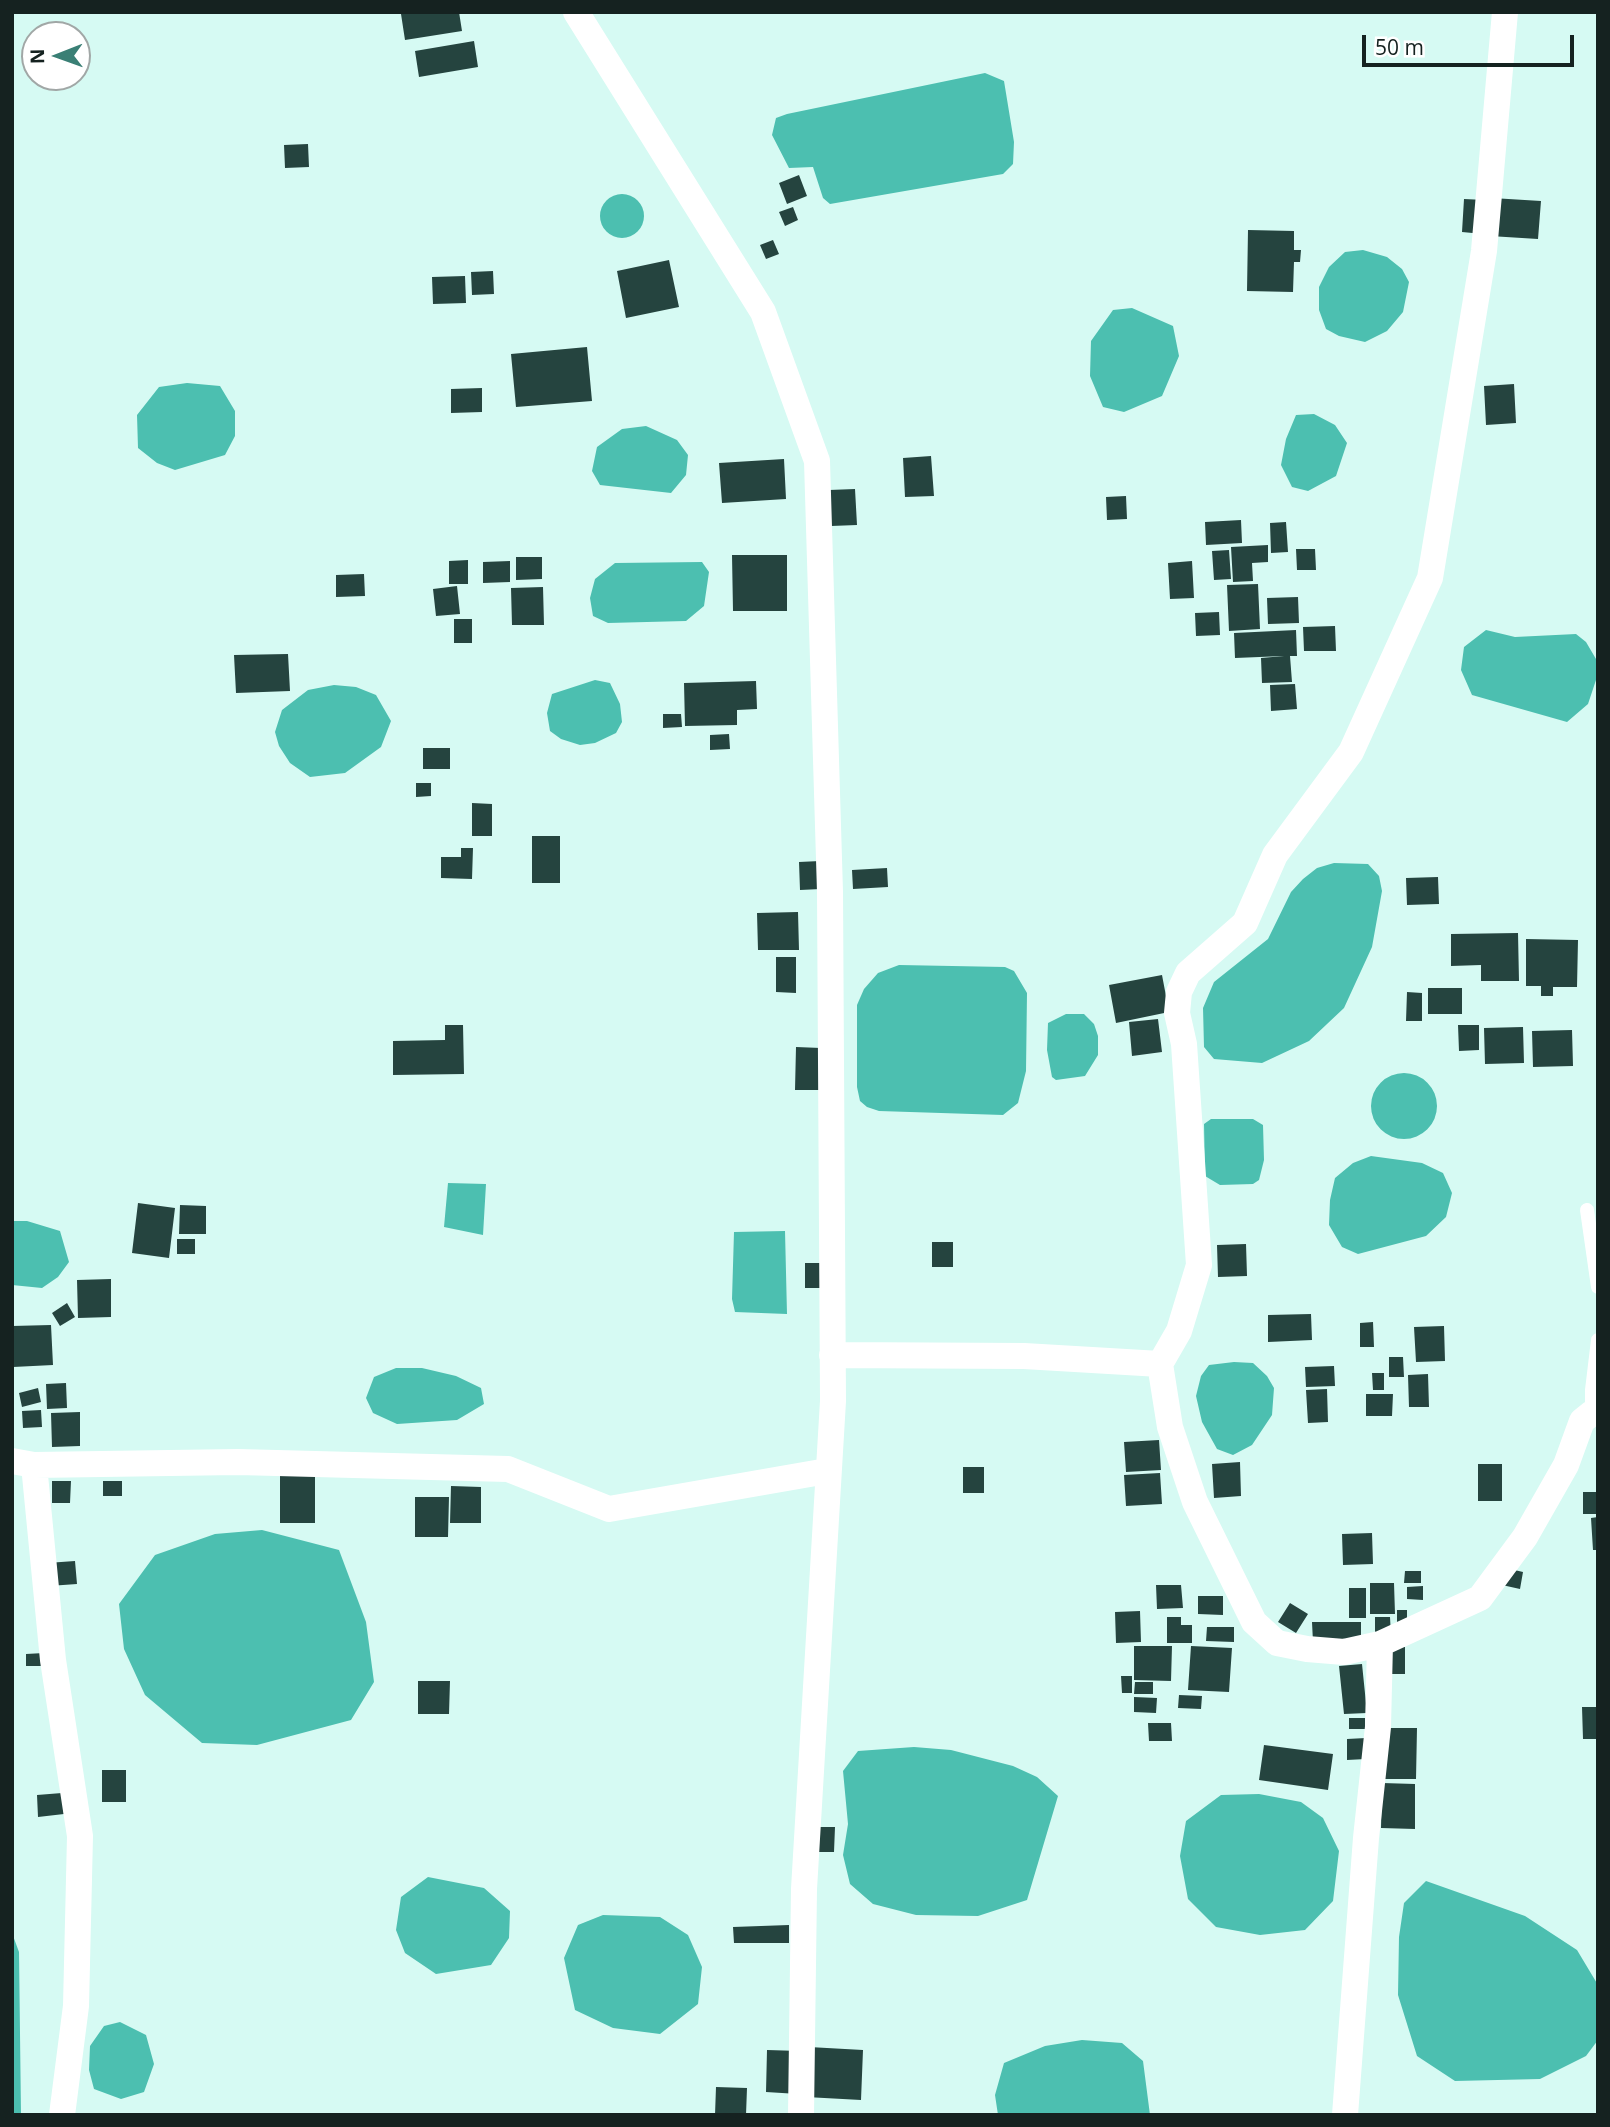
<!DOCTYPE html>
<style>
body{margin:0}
#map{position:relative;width:1610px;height:2127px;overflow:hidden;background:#d6faf3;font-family:"Open Sans",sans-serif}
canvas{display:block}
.frame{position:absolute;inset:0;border:14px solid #152220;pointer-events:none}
.north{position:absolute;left:21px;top:21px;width:70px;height:70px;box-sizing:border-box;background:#fff;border:2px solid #a1a7a6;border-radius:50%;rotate:269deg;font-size:19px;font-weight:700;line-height:28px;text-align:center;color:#152220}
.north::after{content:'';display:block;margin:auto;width:24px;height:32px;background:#3a7f75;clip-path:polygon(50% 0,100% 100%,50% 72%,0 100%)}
.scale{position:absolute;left:1362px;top:35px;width:212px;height:32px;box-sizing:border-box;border:4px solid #152220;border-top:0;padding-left:9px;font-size:21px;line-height:24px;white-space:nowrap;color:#152220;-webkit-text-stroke:5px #fff;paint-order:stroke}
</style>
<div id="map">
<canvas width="1610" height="2127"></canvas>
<div class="frame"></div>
<div class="north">N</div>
<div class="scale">50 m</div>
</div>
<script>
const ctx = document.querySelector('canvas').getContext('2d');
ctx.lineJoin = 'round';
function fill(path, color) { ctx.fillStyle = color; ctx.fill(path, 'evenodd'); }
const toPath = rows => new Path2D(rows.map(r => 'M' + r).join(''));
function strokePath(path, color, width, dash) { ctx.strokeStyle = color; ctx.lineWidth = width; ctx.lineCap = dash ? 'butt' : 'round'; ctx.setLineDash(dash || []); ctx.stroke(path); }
fill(toPath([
 [985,73,1004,81,1014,142,1013,164,1003,174,830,204,823,198,813,167,789,168,772,135,776,118,787,114],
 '600 216a22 22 0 1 1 44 0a22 22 0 1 1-44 0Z',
 [1363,250,1387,257,1402,269,1409,282,1403,312,1387,331,1365,342,1339,336,1326,329,1319,310,1319,287,1329,267,1345,252],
 [1132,308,1173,326,1179,356,1162,396,1124,412,1103,407,1090,376,1091,341,1113,310],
 [187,383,220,386,235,411,235,436,225,455,175,470,157,463,138,448,137,415,159,387],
 [1314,414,1335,425,1347,443,1336,476,1308,491,1292,487,1281,465,1286,439,1296,415],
 [646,426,677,440,688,455,686,475,671,493,600,485,592,471,597,447,622,429],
 [702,562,709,572,704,606,686,621,608,623,593,616,590,598,595,579,615,563],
 [1486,630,1515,637,1576,634,1586,642,1596,659,1596,680,1588,704,1567,722,1472,695,1461,670,1464,647],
 [595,680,610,683,620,704,622,722,616,733,595,743,580,745,561,739,550,731,547,713,552,694],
 [334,685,356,687,376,695,391,721,381,747,345,773,310,777,290,763,279,746,275,732,282,710,308,690],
 [1334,863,1368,864,1379,876,1382,891,1372,947,1344,1008,1309,1041,1262,1063,1214,1059,1204,1047,1203,1008,1214,982,1268,939,1291,892,1303,879,1317,868],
 [899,965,1005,967,1014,971,1027,993,1026,1071,1018,1103,1003,1115,879,1111,867,1107,860,1101,857,1087,857,1005,864,989,878,973],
 [1066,1014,1084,1014,1094,1024,1098,1036,1098,1055,1085,1076,1056,1080,1052,1077,1047,1050,1048,1023],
 '1371 1106a33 33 0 1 1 66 0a33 33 0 1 1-66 0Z',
 [1211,1119,1253,1119,1263,1125,1264,1160,1259,1180,1253,1184,1220,1185,1205,1176,1204,1124],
 [1371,1156,1422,1163,1443,1173,1452,1193,1446,1217,1426,1236,1358,1254,1342,1247,1329,1225,1330,1200,1335,1178,1353,1163],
 [448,1183,486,1184,483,1235,444,1227],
 [12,1221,27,1221,60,1231,69,1262,58,1277,42,1288,12,1285],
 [785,1231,787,1314,735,1312,732,1299,734,1232],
 [1234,1362,1253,1363,1267,1376,1274,1388,1272,1415,1252,1445,1233,1455,1217,1449,1202,1422,1196,1396,1201,1376,1209,1365],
 [396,1368,422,1368,456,1376,481,1388,484,1404,457,1420,397,1424,373,1413,366,1398,374,1377],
 [262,1530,339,1550,366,1622,374,1682,351,1720,257,1745,202,1743,145,1695,124,1649,119,1604,155,1555,215,1534],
 [914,1747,951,1750,1013,1766,1037,1777,1058,1796,1027,1900,978,1916,916,1915,873,1904,850,1884,843,1855,848,1824,843,1771,858,1751],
 [1259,1794,1301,1802,1323,1818,1339,1851,1333,1901,1305,1930,1260,1935,1216,1927,1188,1899,1180,1856,1186,1821,1221,1795],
 [428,1877,484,1888,510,1911,509,1938,491,1965,436,1974,405,1953,396,1930,401,1897],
 [1426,1881,1525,1916,1577,1950,1598,1985,1598,2040,1586,2056,1540,2079,1455,2081,1417,2056,1398,1995,1399,1937,1404,1903],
 [603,1915,660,1917,688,1935,702,1967,698,2004,660,2034,613,2028,575,2010,564,1958,578,1925],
 [12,1933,19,1952,21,2115,12,2115],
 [120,2022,146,2035,154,2064,144,2092,121,2099,94,2089,89,2070,90,2046,104,2026],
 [1082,2040,1122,2043,1143,2061,1150,2115,998,2115,995,2095,1004,2063,1045,2046]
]), '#4cbfb0');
fill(toPath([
 [414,12,459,12,462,31,405,40,401,14],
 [474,41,478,67,419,77,415,51],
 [308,144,309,167,285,168,284,145],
 [799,175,807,196,787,204,779,183],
 [1492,198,1541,201,1538,239,1490,236],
 [1464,199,1485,200,1483,234,1462,232],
 [793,207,798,220,785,226,779,212],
 [1248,230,1294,231,1294,250,1301,250,1300,262,1294,262,1293,292,1247,291],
 [773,240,779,254,766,259,760,245],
 [669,260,679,307,626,318,617,271],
 [493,271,494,294,472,295,471,272],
 [465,276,466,303,433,304,432,277],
 [587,347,592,401,516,407,511,354],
 [1514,384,1516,423,1486,425,1484,386],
 [482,388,482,412,451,413,451,389],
 [931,456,934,496,905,497,903,458],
 [784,459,786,499,722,503,719,463],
 [855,489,857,525,831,526,829,490],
 [1126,496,1127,519,1107,520,1106,497],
 [1241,520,1242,543,1206,545,1205,522],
 [1286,522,1288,552,1271,553,1270,523],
 [1268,545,1268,562,1252,563,1253,581,1233,582,1231,547],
 [1296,549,1315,549,1316,570,1297,570],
 [1229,550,1231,579,1214,580,1212,551],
 [732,555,787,555,787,611,733,611],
 [516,557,542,557,542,579,516,580],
 [468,560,468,584,449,584,449,561],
 [510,561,510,582,483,583,483,562],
 [1192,561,1194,598,1170,599,1168,563],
 [364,574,365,596,336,597,336,575],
 [1258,584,1260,629,1229,631,1227,585],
 [457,586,460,614,436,616,433,589],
 [543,587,544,625,512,625,511,588],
 [1298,597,1299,623,1268,624,1267,598],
 [1219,612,1220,635,1196,636,1195,613],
 [454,619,472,619,472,643,454,643],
 [1335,626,1336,651,1304,651,1303,627],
 [1296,630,1297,656,1290,656,1292,682,1262,683,1261,658,1284,656,1235,658,1234,633],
 [288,654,290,691,236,693,234,655],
 [756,681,757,709,737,710,737,725,685,726,684,683],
 [1295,684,1297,709,1271,711,1270,685],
 [663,714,681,714,682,727,663,728],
 [729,734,730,749,710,750,710,735],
 [423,748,450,748,450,769,423,769],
 [416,783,431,783,431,796,416,797],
 [472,803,492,804,492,836,472,836],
 [532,836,560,836,560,883,532,883],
 [461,848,473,848,472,879,441,878,441,857,461,857],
 [820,861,821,889,800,890,799,862],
 [887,868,888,887,853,889,852,870],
 [1438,877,1439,904,1407,905,1406,878],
 [798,912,799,950,758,950,757,913],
 [1518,933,1519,981,1481,981,1481,965,1451,966,1451,934],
 [1526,939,1578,940,1577,987,1553,987,1553,996,1541,996,1541,986,1526,986],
 [776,957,796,957,796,993,776,992],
 [1162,975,1169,1012,1116,1023,1109,985],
 [1428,988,1462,988,1462,1014,1428,1014],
 [1407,992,1422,993,1422,1021,1406,1021],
 [1158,1019,1162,1052,1132,1056,1129,1022],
 [445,1025,463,1025,464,1074,393,1075,393,1041,445,1040],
 [1458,1025,1479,1025,1479,1050,1459,1051],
 [1523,1027,1524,1063,1485,1064,1484,1028],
 [1572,1030,1573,1066,1533,1067,1532,1031],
 [796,1047,821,1048,820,1090,795,1090],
 [138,1203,175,1208,169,1258,132,1253],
 [180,1205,206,1206,206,1234,179,1234],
 [177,1239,195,1239,195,1254,177,1254],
 [932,1242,953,1242,953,1267,932,1267],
 [1246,1244,1247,1276,1218,1277,1217,1245],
 [805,1263,827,1263,827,1288,805,1288],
 [111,1279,111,1317,78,1318,77,1280],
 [67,1303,75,1317,60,1326,52,1313],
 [1311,1314,1312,1340,1268,1342,1268,1315],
 [1373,1322,1374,1347,1360,1347,1360,1323],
 [51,1325,53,1365,13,1367,12,1326],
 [1444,1326,1445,1361,1416,1362,1414,1327],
 [1389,1357,1403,1357,1404,1377,1389,1377],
 [1334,1366,1335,1386,1306,1387,1305,1367],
 [1372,1373,1384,1373,1384,1390,1373,1390],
 [1428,1374,1429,1407,1409,1407,1408,1375],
 [66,1383,67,1408,47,1409,46,1384],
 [38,1388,41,1402,22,1407,19,1393],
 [1327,1389,1328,1422,1308,1423,1306,1390],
 [1366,1394,1393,1394,1392,1416,1366,1416],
 [41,1410,42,1427,23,1428,22,1411],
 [80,1412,80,1446,52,1447,51,1413],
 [1159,1440,1161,1470,1126,1472,1124,1442],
 [1240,1462,1241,1496,1214,1498,1212,1464],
 [1478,1464,1502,1464,1502,1501,1478,1501],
 [963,1467,984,1467,984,1493,963,1493],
 [280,1468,315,1468,315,1523,280,1523],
 [1160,1473,1162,1504,1126,1506,1124,1475],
 [52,1481,71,1481,70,1503,52,1503],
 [103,1481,122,1481,122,1496,103,1496],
 [451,1486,481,1487,481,1523,450,1523],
 [1583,1492,1598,1492,1598,1514,1583,1514],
 [415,1497,449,1497,448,1537,415,1537],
 [1598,1517,1598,1550,1593,1550,1591,1518],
 [1372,1533,1373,1564,1343,1565,1342,1534],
 [75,1561,77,1584,49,1586,47,1563],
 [1506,1568,1523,1572,1520,1589,1502,1585],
 [1405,1571,1421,1571,1421,1583,1404,1583],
 [1370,1583,1394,1583,1395,1614,1370,1614],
 [1156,1585,1181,1585,1183,1608,1157,1609],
 [1423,1586,1423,1600,1407,1599,1407,1587],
 [1349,1588,1366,1588,1366,1618,1349,1618],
 [1198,1596,1223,1596,1223,1615,1198,1614],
 [1290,1603,1308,1614,1296,1633,1278,1622],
 [1397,1610,1407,1610,1407,1627,1397,1627],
 [1140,1611,1141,1642,1116,1643,1115,1612],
 [1167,1617,1181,1617,1181,1625,1192,1625,1192,1643,1167,1643],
 [1375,1617,1390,1617,1391,1635,1375,1635],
 [1312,1622,1361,1622,1361,1641,1313,1642],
 [1207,1627,1234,1627,1234,1642,1206,1641],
 [1134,1646,1172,1646,1171,1681,1134,1680],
 [1191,1646,1232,1648,1229,1692,1188,1690],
 [1386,1646,1405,1647,1405,1674,1386,1674],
 [44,1653,44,1666,26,1666,26,1654],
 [1362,1664,1367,1713,1344,1714,1339,1666],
 [1121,1676,1132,1676,1132,1693,1122,1693],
 [418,1681,450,1681,449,1714,418,1714],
 [1135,1682,1153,1682,1153,1694,1134,1694],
 [1179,1695,1202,1696,1201,1709,1178,1708],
 [1134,1697,1157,1698,1156,1713,1134,1712],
 [1582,1707,1598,1707,1598,1739,1583,1739],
 [1349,1718,1365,1718,1365,1729,1349,1729],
 [1148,1723,1171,1723,1172,1741,1149,1741],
 [1385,1728,1417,1728,1416,1779,1384,1779],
 [1366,1738,1366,1759,1347,1760,1347,1739],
 [1264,1745,1333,1754,1328,1790,1259,1780],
 [102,1770,126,1770,126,1802,102,1802],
 [1382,1783,1415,1784,1415,1829,1381,1828],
 [62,1793,64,1814,38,1817,37,1795],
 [812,1827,835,1827,834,1852,812,1852],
 [789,1925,789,1943,734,1943,733,1927],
 [809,2047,863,2050,861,2100,806,2097],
 [767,2050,800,2051,798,2094,766,2092],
 [716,2087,747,2088,746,2115,715,2115]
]), '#25443f');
strokePath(toPath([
 [1587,1210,1598,1287],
 [1592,1413,1592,1390,1598,1340]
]), '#fff', 14);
strokePath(toPath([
 [576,12,763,312,817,461,830,892,833,1401,804,1889,801,2115],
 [1505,12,1484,251,1430,578,1351,752,1275,855,1245,923,1188,973,1179,992,1177,1013,1184,1044,1199,1265,1179,1331,1160,1364,1170,1427,1195,1502,1254,1622,1277,1643,1307,1649,1344,1652,1380,1644,1480,1598,1525,1537,1566,1465,1582,1421,1592,1413,1598,1413],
 [832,1355,1024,1356,1160,1364],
 [12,1461,34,1465,53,1660,80,1836,76,2006,62,2115],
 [34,1465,238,1462,508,1469,609,1509,827,1471],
 [1345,2115,1366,1838,1378,1727,1380,1644]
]), '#fff', 26);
</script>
